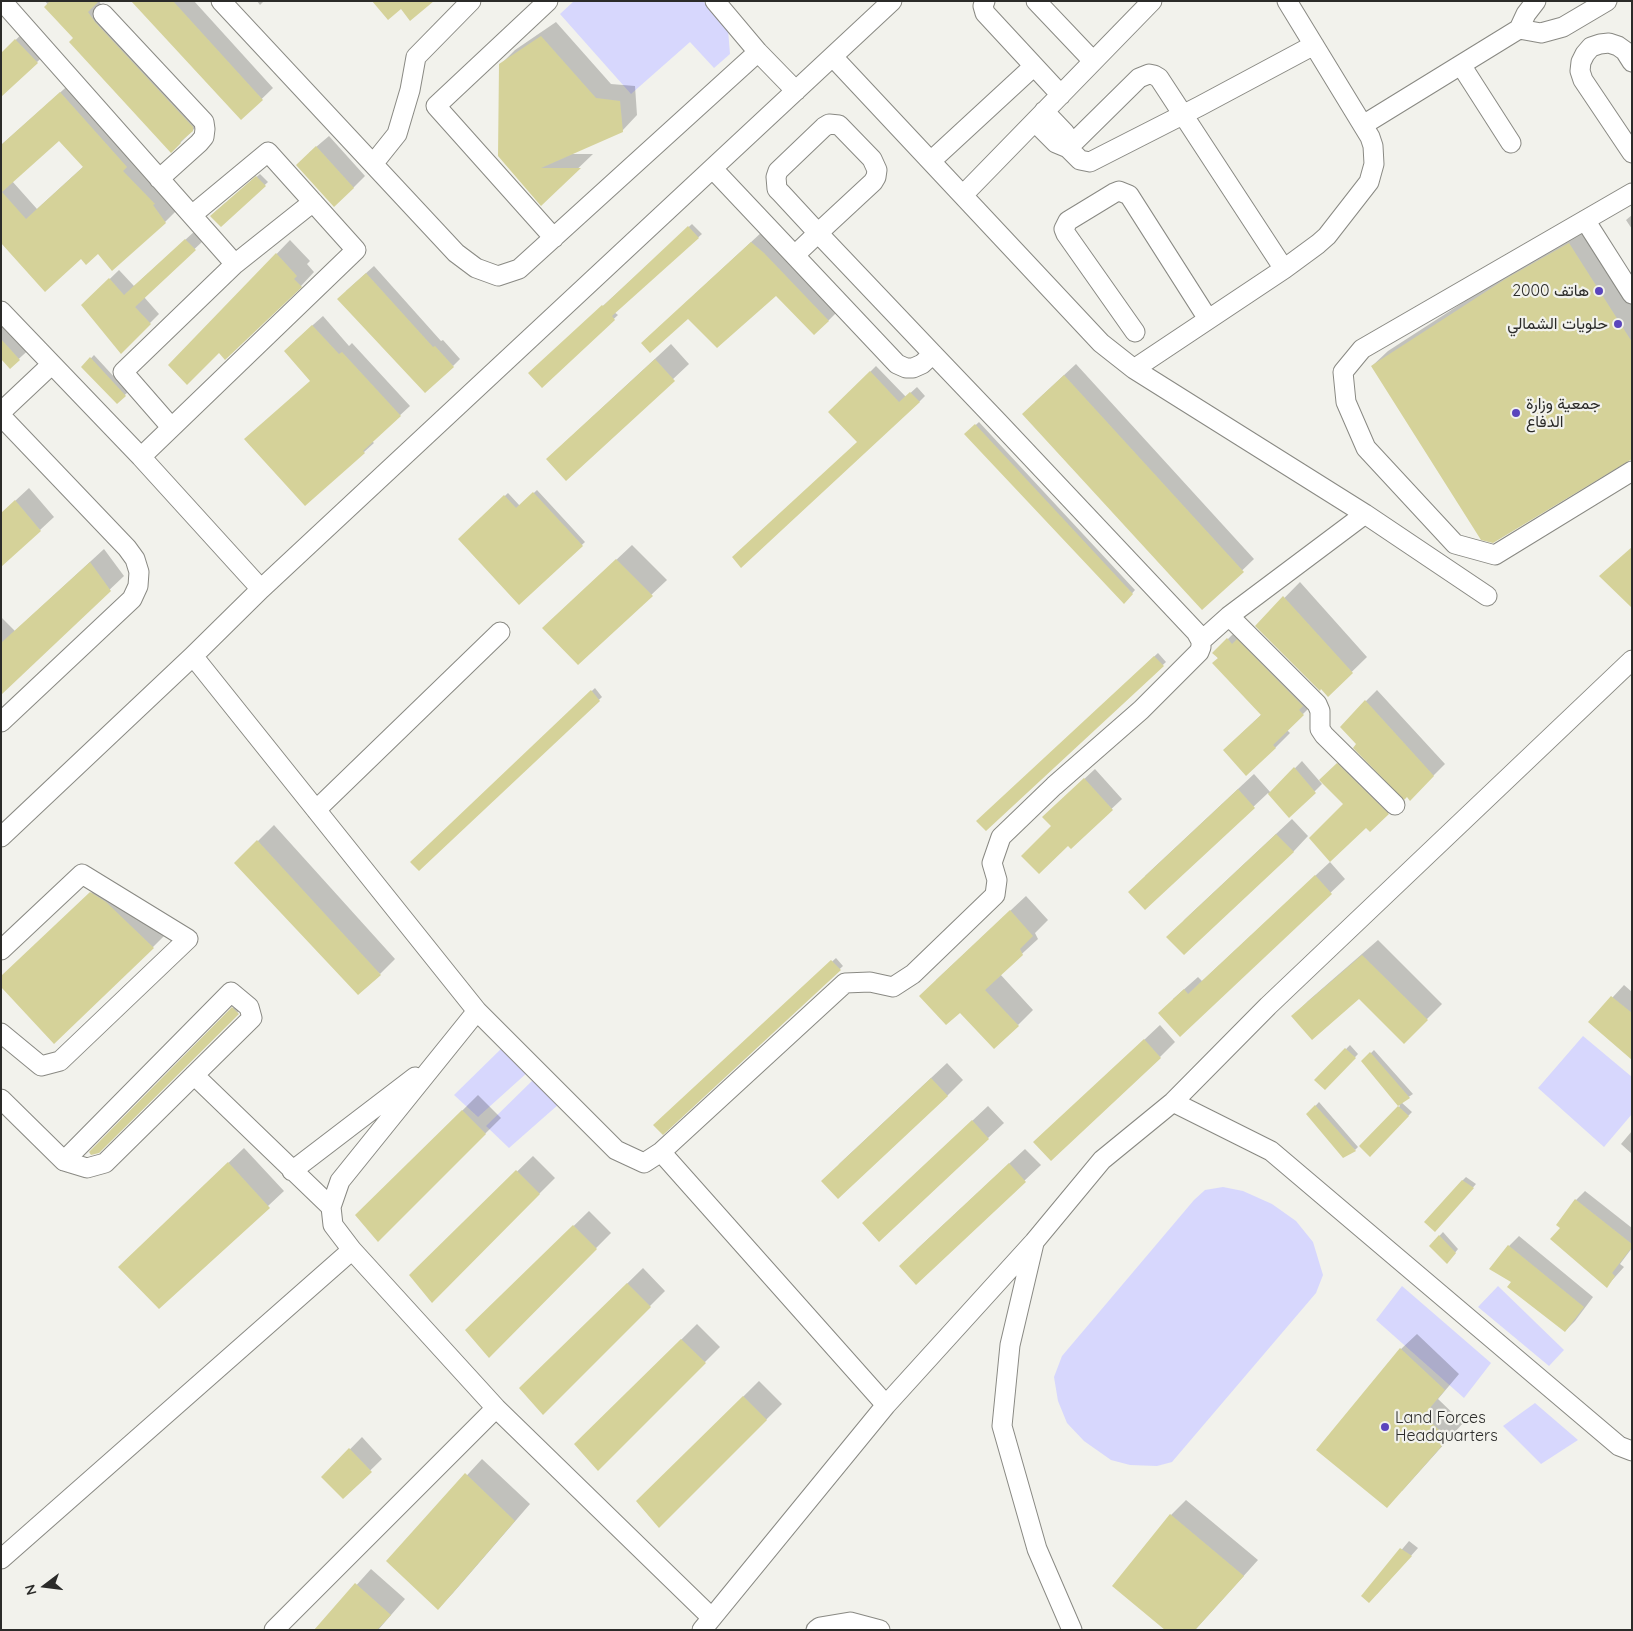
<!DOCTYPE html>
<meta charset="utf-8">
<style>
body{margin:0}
#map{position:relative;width:1633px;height:1631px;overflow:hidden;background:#f2f2ec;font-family:Quicksand,sans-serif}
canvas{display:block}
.frame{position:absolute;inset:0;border:2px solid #2b2b29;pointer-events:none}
.north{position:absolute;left:20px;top:1561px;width:50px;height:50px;-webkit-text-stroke:4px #f2f2ec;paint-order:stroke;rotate:255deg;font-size:14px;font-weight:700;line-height:20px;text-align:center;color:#2b2b29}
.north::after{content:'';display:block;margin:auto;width:18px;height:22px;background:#2b2b29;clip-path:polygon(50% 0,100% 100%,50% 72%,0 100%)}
</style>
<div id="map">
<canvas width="1633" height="1631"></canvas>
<div class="frame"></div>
<div class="north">N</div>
</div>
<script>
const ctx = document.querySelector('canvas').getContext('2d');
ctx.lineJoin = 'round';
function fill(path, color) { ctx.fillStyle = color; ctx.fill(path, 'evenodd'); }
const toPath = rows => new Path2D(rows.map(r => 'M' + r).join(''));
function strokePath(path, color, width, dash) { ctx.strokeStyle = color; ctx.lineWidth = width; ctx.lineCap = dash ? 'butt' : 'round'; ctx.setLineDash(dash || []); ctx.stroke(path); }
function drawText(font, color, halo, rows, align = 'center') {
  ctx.font = font + ' Quicksand,Vazirmatn,sans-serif'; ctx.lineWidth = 4.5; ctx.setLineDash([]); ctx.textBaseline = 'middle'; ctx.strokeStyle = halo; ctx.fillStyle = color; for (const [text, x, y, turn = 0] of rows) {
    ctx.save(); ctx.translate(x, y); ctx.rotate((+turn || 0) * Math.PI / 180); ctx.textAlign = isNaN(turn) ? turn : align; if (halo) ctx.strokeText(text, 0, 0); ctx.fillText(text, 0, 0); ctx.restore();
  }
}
fill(toPath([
 [574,1,703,1,728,29,730,54,714,68,690,42,631,94,560,14],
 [1583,1036,1632,1077,1632,1114,1604,1147,1538,1088],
 [505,1045,528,1072,478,1117,454,1095],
 [536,1077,559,1104,509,1148,486,1126],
 [1223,1187,1243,1191,1272,1204,1296,1221,1313,1242,1323,1275,1316,1293,1172,1462,1157,1466,1130,1465,1111,1460,1084,1441,1067,1423,1058,1401,1054,1377,1062,1356,1194,1200,1205,1190],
 [1402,1286,1491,1363,1464,1398,1376,1320],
 [1498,1286,1564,1350,1549,1366,1478,1307],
 [1535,1403,1578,1440,1541,1464,1503,1426]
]), '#d7d7fd');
fill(toPath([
 [45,1,99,1,105,11,204,119,180,143,74,38],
 [133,1,194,1,273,88,241,119],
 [257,1,264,1,260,5],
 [556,22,611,84,635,86,637,115,622,131,570,154,593,154,541,204,500,65,515,50],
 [27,29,49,51,37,62,1,54],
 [72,82,176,211,165,222,98,252,82,257,1,239,1,145],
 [60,139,84,166,37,209,12,181],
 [329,136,365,176,353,188,309,153],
 [260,174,268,182,221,225,215,212],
 [1632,215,1632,229,1626,220],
 [692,224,702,234,614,312,618,315,542,386,530,373],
 [1585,228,1632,302,1632,458,1372,366,1388,351,1524,263],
 [195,231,204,240,144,297,159,314,121,352,83,305,119,270,134,286],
 [763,231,840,309,829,320,814,333,776,294,688,318,655,331],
 [290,240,310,261,307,264,314,272,301,286,219,352,170,365],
 [374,266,441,341,443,340,460,359,453,366,346,291],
 [1,307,35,344,10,367,1,357],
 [323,316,349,346,352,343,410,406,372,441,374,443,364,452,305,504,311,380,295,341],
 [671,344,689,364,566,480,563,444],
 [94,355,128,392,117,402,83,367],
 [1076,364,1254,559,1202,609,1035,402],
 [876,366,906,397,917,387,925,396,919,402,858,442,830,412],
 [979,422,1135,590,1124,602,966,434],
 [29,488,54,517,40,530,1,514],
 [537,490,585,542,519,604,460,539,508,493,520,506],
 [632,545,667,580,578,664,560,613],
 [104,549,124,576,1,693,1,617,15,631],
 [1300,582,1367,657,1328,695,1257,626],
 [1242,625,1317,700,1287,730,1290,733,1275,748,1224,750,1262,714,1214,653],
 [1158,653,1166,662,986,830,978,821],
 [595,688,602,697,419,870,411,862],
 [1377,690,1445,764,1410,799,1358,744,1366,701],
 [1347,754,1398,803,1370,831,1321,780],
 [1302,761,1322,784,1290,816,1268,793,1145,909,1145,876,1254,774,1271,793],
 [1095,769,1122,799,1071,847,1052,826,1054,807],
 [1292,819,1308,836,1293,852,1183,921],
 [274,825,395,959,380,974,236,863],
 [1330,862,1345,879,1180,1035,1173,999,1198,977,1202,981],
 [107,878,121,886,168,932,153,947,13,966],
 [1026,896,1048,920,1035,933,1038,939,1000,974,1033,1010,1018,1025,936,980],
 [1378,940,1442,1004,1404,1042,1359,998,1293,1016,1308,1001],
 [836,958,843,966,663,1134,655,1125],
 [1624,985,1632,992,1632,1058,1590,1022],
 [236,1005,241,1009,99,1152,90,1152],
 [1160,1025,1175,1042,1160,1057,1051,1127],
 [1350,1045,1358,1054,1325,1089,1316,1080],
 [1374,1050,1413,1094,1401,1102,1412,1112,1370,1155,1360,1146,1400,1106,1363,1061],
 [947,1063,963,1080,947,1096,838,1165],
 [478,1095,501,1118,378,1240,357,1215],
 [1319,1102,1358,1147,1355,1150,1308,1114],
 [988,1106,1004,1123,988,1138,879,1208],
 [1632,1131,1632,1154,1621,1144],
 [244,1148,284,1191,159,1308,135,1252],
 [1025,1149,1041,1165,916,1283,916,1250],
 [533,1156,555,1178,432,1301,411,1275],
 [1466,1177,1476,1184,1435,1231,1462,1181],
 [1585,1191,1632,1228,1632,1248,1620,1264,1624,1267,1607,1286,1558,1225,1576,1200],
 [589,1211,611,1233,489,1356,467,1330],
 [1443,1232,1458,1249,1450,1259,1430,1246],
 [1519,1236,1593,1297,1575,1321,1565,1331,1513,1282,1509,1246],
 [643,1268,665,1291,543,1413,521,1388],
 [697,1324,720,1347,598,1469,576,1444],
 [1417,1334,1459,1374,1438,1399,1463,1423,1402,1491,1401,1349],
 [759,1381,782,1404,659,1526,638,1501],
 [362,1437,382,1459,343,1497,323,1477],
 [482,1459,530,1504,453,1593,438,1609,388,1561],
 [1186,1500,1258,1560,1195,1630,1171,1515],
 [1409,1541,1418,1548,1377,1594,1363,1596],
 [371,1569,405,1599,378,1630,316,1630]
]), '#0003');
fill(toPath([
 [50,1,99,1,88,12,95,22,193,127,193,131,180,142,181,143,171,153,69,42,73,38,44,7],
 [131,1,173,1,263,100,241,120],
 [372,1,434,1,410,21,401,9,388,20],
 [541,36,596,98,620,101,623,132,541,168,581,168,541,206,498,156,499,64],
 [15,39,38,63,1,97,1,53],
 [60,92,127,167,123,171,155,204,153,205,166,223,112,271,98,254,86,265,81,259,45,292,1,243,1,145],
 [59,141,83,167,26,219,2,192],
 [316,146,354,188,334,207,296,165],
 [256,176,266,186,221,227,210,216],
 [688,226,699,238,612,316,615,320,542,388,528,373,602,305,603,306],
 [185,239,196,250,135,307,151,324,121,354,81,305,109,278,124,295],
 [751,242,764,253,829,321,814,335,776,296,717,348,688,319,650,353,641,343],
 [1569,243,1632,342,1632,459,1493,543,1481,540,1371,366,1507,278],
 [276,253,297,276,294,279,302,287,225,360,219,353,187,385,168,365],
 [366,273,433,347,435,346,454,367,425,393,337,299],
 [312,325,339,354,342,352,401,416,363,451,365,453,305,506,244,439,310,381,284,351],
 [1,339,20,360,10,369,1,359],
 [90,357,126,396,117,404,81,367],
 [655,359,675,381,566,481,546,459],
 [870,371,899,402,910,392,920,402,741,568,732,557,857,442,828,412],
 [1064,375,1244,572,1202,610,1022,414],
 [975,424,1133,594,1124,604,964,434],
 [533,492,583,546,519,605,458,539,504,495,516,508],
 [15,500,41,531,1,567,1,513],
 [1632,547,1632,608,1599,576],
 [616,559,653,596,578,665,542,628],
 [90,562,111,591,1,695,1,643],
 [1283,596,1353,673,1328,697,1321,689,1320,691,1255,626],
 [1227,638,1232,644,1237,639,1303,706,1299,710,1304,715,1273,745,1276,748,1246,776,1223,750,1261,715,1212,663,1218,658,1212,653],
 [1154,656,1164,666,986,831,976,821],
 [591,690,600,701,419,871,410,862],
 [1365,700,1434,776,1410,801,1407,797,1404,800,1353,748,1356,744,1340,727],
 [1337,763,1389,814,1370,832,1366,828,1330,862,1309,838,1343,804,1319,780],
 [1294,767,1316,793,1289,818,1268,794],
 [1084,778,1113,810,1071,849,1068,846,1039,874,1021,856,1051,826,1042,817],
 [1238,789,1255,808,1145,910,1128,892],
 [1276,834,1294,852,1184,955,1166,937],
 [257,840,381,975,358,995,234,863],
 [1315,875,1332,894,1180,1037,1158,1013,1184,989,1188,994],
 [90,892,106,902,154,948,54,1044,1,987,1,976],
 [1010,910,1033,936,1020,949,1023,955,985,990,1019,1026,994,1049,960,1013,946,1025,919,996],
 [1362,955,1428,1020,1404,1044,1359,999,1312,1040,1291,1016],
 [831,960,841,970,663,1135,653,1125],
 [1611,996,1632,1013,1632,1060,1588,1022],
 [232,1007,239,1014,99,1153,91,1155,89,1152],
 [1144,1039,1161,1058,1051,1161,1033,1142],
 [1345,1048,1356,1058,1325,1090,1314,1080],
 [1370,1052,1410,1098,1398,1106,1361,1061],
 [931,1078,948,1096,838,1199,821,1181],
 [1315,1105,1356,1151,1343,1158,1306,1114],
 [1398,1106,1409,1116,1370,1157,1359,1146],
 [462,1110,486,1134,378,1242,355,1215],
 [972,1120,989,1139,879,1242,862,1223],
 [228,1162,270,1208,159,1309,118,1267],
 [1009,1163,1026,1182,916,1285,899,1266],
 [516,1170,540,1194,432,1303,409,1275],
 [1462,1180,1474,1188,1435,1232,1424,1222],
 [1575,1199,1632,1244,1632,1247,1612,1273,1615,1276,1607,1288,1550,1239,1560,1228,1556,1225],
 [573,1225,597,1249,489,1358,465,1330],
 [1439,1235,1456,1253,1447,1264,1429,1246],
 [1508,1245,1584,1307,1565,1332,1507,1287,1511,1282,1489,1269],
 [627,1283,651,1307,543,1415,519,1388],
 [681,1339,706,1363,598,1471,574,1444],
 [1400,1348,1445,1390,1424,1415,1448,1439,1387,1508,1316,1450],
 [743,1396,767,1420,659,1528,636,1501],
 [349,1448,372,1472,343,1499,321,1477],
 [465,1473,515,1521,438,1610,386,1561],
 [1170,1514,1244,1576,1195,1630,1165,1630,1112,1586],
 [1400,1548,1412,1556,1369,1603,1361,1596],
 [355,1583,391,1615,377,1630,314,1630]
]), '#d5d299');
const minor = toPath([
 [2,1,235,264],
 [221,1,456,253,476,268,498,276,519,269,758,52],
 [548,1,436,106,554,238],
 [715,1,758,52,796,91],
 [985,1,983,6,985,13,1061,95],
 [1036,1,1093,61],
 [103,14,204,122,205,129,204,137,199,143,159,179],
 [1519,29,1541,33,1563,27,1607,1],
 [833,57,1101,343,1134,369,1365,514,1487,596],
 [1632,62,1625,51,1618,46,1609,43,1600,44,1591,47,1585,54,1581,62,1580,71,1583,80,1632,153],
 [1461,65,1511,143],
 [1044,111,1065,133,1068,148],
 [1035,122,1056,143,1068,148,1080,160,1090,162,1200,106,1314,45],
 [1363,125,1519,29,1526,14,1536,1],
 [1068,148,1139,78,1149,74,1154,75,1159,78,1284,269],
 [931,161,1034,66],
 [373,164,397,134,410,90,416,57,471,1],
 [713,169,897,364,906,368,913,368,922,364,933,354],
 [1632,193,1362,349,1343,372,1346,402,1366,448,1455,544,1495,555,1632,471],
 [963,195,1152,1],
 [1585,220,1632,294],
 [1,311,141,457,261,589],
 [1135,332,1066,234,1064,229,1068,221,1114,193,1119,191,1129,195,1208,319],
 [1134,369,1284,269,1318,244,1327,236,1369,182,1374,164,1373,146,1370,137,1287,1],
 [1,412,51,365],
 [1,416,127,548,135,559,139,572,138,586,132,599,1,722],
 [171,427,123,372,235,264,313,202],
 [141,457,356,250,268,152,192,215],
 [1229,616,1317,704,1320,711,1320,729,1324,735,1395,805],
 [1201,641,1229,616,1365,514],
 [193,656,477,1011,616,1150,644,1163,661,1152,845,983,870,982,893,987,913,974,995,895,997,880,992,863,1001,837,1054,786,1141,710,1199,652,1201,647,1201,641,1196,632,998,422,933,354,818,233,781,193,777,189,776,177,778,171,824,127,829,124,839,125,872,159,877,170,876,177,873,182,818,233,795,255],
 [316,810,500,632],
 [1,837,193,656,261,589,892,1],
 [1,950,82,874,188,939,60,1061,41,1066,1,1033],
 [477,1011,340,1181,331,1207,333,1225,352,1250,496,1408,712,1618],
 [194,1075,331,1207],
 [1,1099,64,1161,87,1168,105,1163,252,1018,249,1007,231,992,64,1161],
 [1173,1102,1271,1151,1619,1446,1632,1451],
 [661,1152,886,1405],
 [292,1171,415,1077],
 [1034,1243,1010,1345,1002,1426,1037,1549,1072,1630],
 [1,1559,352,1250],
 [274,1630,496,1408],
 [702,1630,886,1405,1034,1242,1102,1160,1173,1102,1268,1006,1632,660],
 [816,1630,820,1627,850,1622,880,1630]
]);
strokePath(minor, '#898983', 21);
strokePath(minor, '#fff', 19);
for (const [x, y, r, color] of [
 [1599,291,5,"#5a45bd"],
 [1618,324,5,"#5a45bd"],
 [1516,413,5,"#5a45bd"],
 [1385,1427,5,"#5a45bd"]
]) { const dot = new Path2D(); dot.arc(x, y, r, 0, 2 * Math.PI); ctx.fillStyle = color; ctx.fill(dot); strokePath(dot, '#f2f2ec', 2); }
drawText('16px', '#2b2b29', '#f2f2ec', [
 ["هاتف 2000",1589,291],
 ["حلويات الشمالي",1608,324],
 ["جمعية وزارة",1526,404,"left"],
 ["الدفاع",1526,422,"left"],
 ["Land Forces",1395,1418,"left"],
 ["Headquarters",1395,1436,"left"]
], 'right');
</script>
